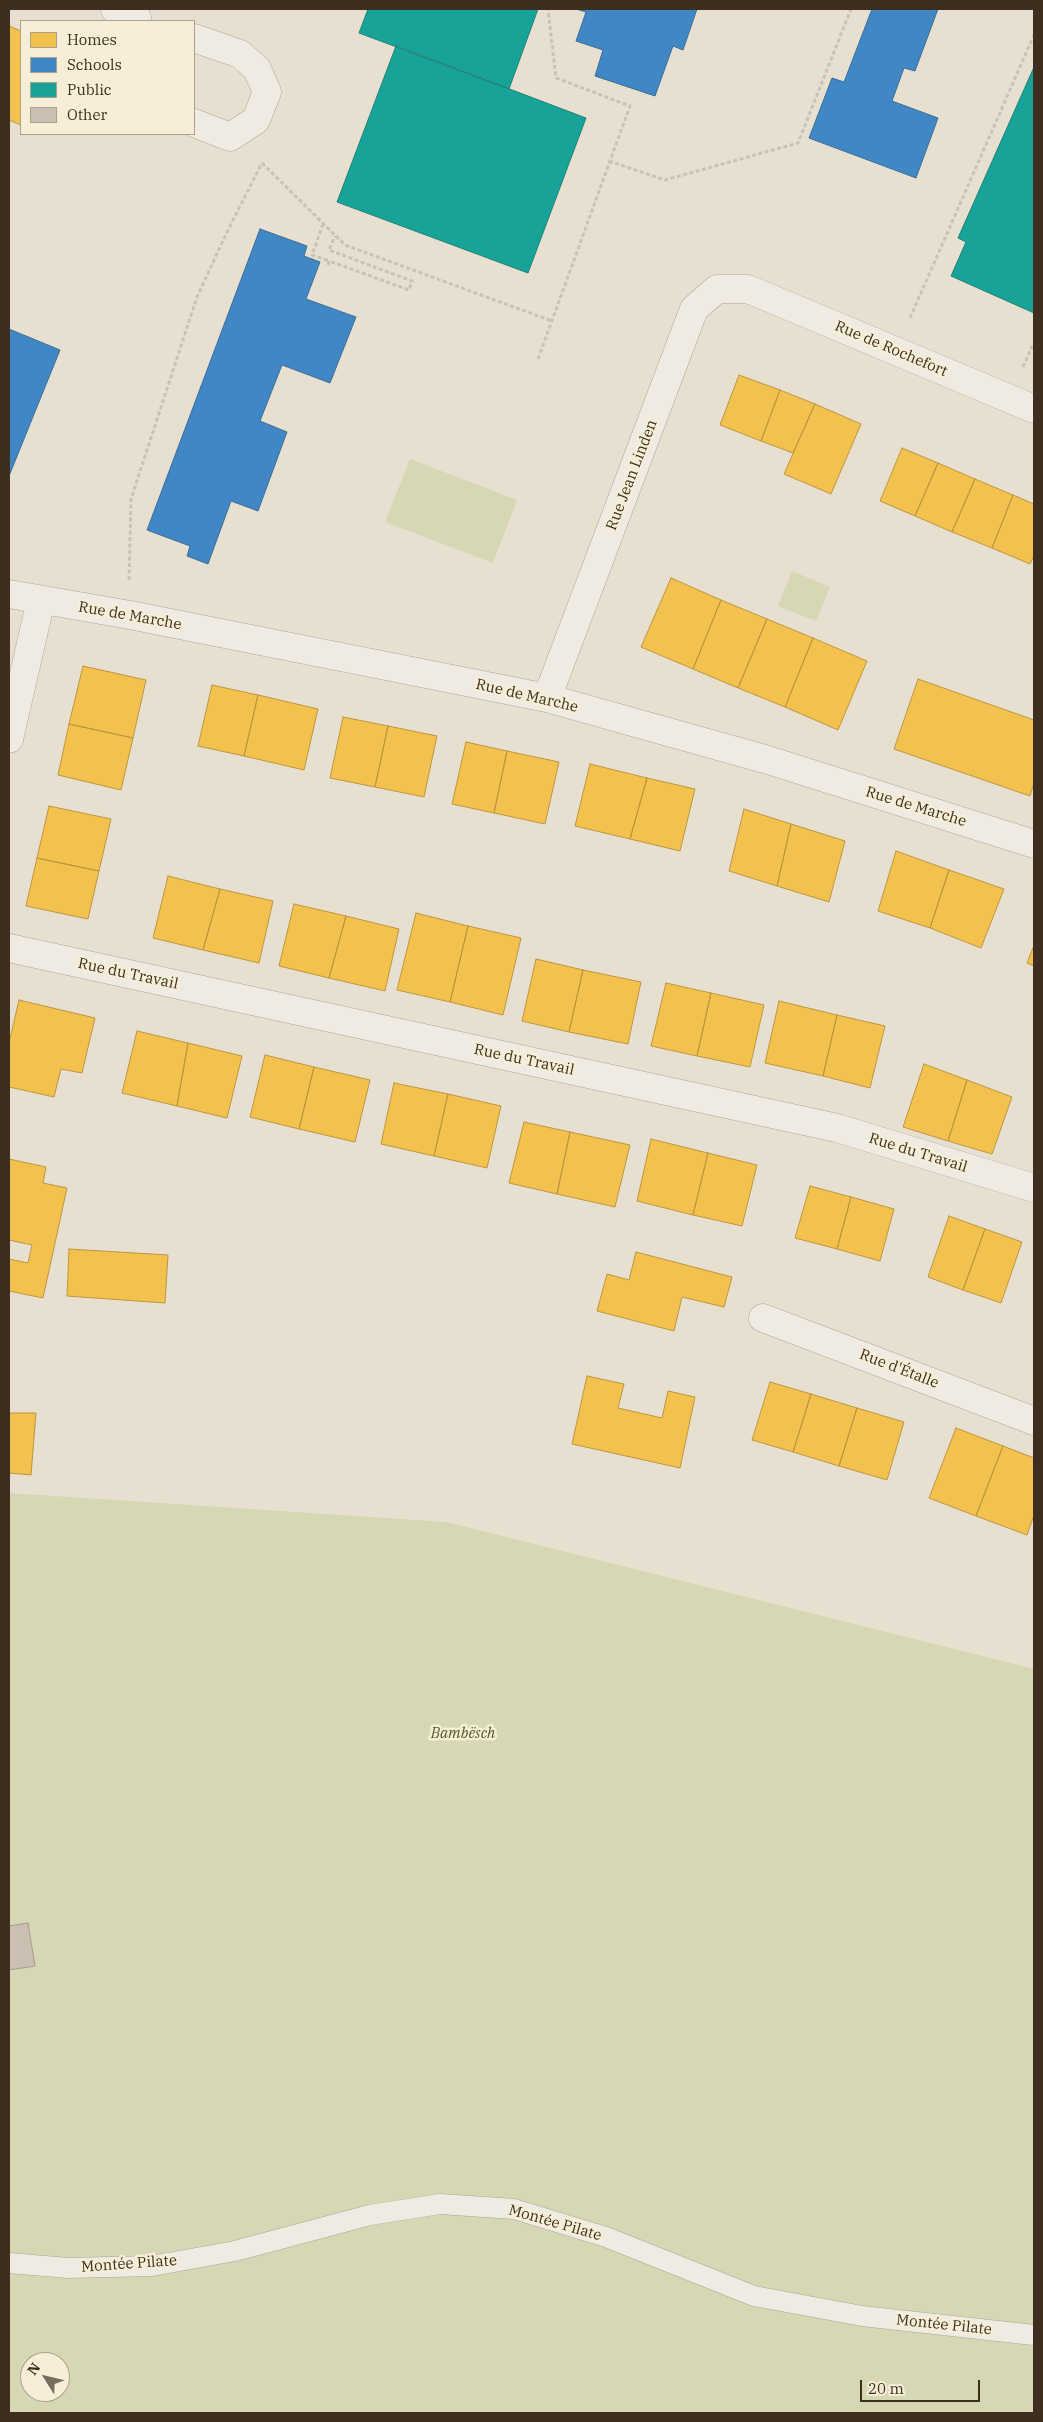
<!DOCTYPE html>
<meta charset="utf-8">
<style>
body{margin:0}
#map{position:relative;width:1043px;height:2422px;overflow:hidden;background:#e7e0d1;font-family:"IBM Plex Serif",serif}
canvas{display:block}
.frame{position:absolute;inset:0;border:10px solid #3d2e20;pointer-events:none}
.legend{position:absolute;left:20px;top:20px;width:175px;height:115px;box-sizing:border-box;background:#f7eed8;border:1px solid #ada18e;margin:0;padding:6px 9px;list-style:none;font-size:15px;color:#3d2e20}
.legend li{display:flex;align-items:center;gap:10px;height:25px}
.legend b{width:25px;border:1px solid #ada18e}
.north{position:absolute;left:20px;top:2352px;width:50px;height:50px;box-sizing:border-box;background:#f7eed8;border:1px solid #ada18e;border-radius:50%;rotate:306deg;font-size:14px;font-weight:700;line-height:20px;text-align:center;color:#3d2e20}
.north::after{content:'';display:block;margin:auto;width:18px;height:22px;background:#786c5e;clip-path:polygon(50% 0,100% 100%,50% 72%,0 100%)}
.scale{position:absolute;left:860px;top:2380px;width:120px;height:22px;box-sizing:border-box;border:2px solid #3d2e20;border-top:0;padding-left:6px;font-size:15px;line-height:18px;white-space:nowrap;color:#3d2e20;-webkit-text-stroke:4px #f7eed8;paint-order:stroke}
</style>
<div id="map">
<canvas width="1043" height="2422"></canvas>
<div class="frame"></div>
<ul class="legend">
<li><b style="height:14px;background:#f2c14e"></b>Homes</li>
<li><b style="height:14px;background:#3f88c5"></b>Schools</li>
<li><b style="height:14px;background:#17a398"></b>Public</li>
<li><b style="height:14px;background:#cbbfb2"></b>Other</li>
</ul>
<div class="north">N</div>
<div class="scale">20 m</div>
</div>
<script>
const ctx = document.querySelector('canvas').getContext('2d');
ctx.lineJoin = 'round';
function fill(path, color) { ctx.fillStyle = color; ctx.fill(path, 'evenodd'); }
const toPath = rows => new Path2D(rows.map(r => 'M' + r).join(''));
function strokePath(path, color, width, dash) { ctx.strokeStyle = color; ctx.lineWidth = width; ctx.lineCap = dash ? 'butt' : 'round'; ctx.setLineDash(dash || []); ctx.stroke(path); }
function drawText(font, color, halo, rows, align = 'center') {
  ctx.font = font + ' "IBM Plex Serif",serif'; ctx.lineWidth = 5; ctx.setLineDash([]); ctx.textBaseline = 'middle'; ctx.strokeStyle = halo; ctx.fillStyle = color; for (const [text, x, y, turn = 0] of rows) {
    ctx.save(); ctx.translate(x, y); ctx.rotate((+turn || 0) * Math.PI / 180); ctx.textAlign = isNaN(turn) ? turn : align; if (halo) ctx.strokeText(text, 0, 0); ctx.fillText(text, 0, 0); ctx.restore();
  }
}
fill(toPath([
 [410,459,517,500,493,563,385,522],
 [792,571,830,587,816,621,778,606],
 [9,1493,446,1522,1034,1669,1034,2413,9,2413],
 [30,2362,60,2362,60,2392,30,2392]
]), '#d6d7b3');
const homes = toPath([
 [9,26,21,31,21,125,9,120,9,26],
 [739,375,780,390,761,441,720,425,739,375],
 [780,390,815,404,793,453,761,441,780,390],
 [815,404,861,424,831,494,784,474,815,404],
 [902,448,938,463,915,516,880,501,902,448],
 [938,463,975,479,952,532,915,516,938,463],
 [975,479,1013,495,992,548,952,532,975,479],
 [1013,495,1034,504,1034,556,1030,564,992,548,1013,495],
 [671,578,721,600,693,669,641,647,671,578],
 [721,600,767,619,738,688,693,669,721,600],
 [767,619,813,638,785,707,738,688,767,619],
 [813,638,867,661,838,730,785,707,813,638],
 [83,666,146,680,133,738,69,724,83,666],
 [918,679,1034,720,1034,783,1030,796,894,749,918,679],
 [212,685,258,695,244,756,198,746,212,685],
 [258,695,318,709,304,770,244,756,258,695],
 [343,717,388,726,375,787,330,778,343,717],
 [69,724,133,738,121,790,58,775,69,724],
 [388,726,437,736,424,797,375,787,388,726],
 [466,742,507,751,494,813,452,804,466,742],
 [507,751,559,762,545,824,494,813,507,751],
 [590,764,647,778,630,839,575,826,590,764],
 [647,778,695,789,680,851,630,839,647,778],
 [49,806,111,819,99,871,37,858,49,806],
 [744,809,791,824,777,886,729,871,744,809],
 [791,824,845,841,829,902,777,886,791,824],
 [896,851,949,870,930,928,878,911,896,851],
 [37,858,99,871,88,919,26,906,37,858],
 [949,870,1004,889,981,948,930,928,949,870],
 [168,876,220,889,203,950,153,938,168,876],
 [220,889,273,901,259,963,203,950,220,889],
 [294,904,346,916,329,978,279,966,294,904],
 [416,913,468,926,450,1002,397,990,416,913],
 [346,916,399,929,385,991,329,978,346,916],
 [468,926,521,938,503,1015,450,1002,468,926],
 [1034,945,1034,966,1027,963,1034,945],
 [536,959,583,970,569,1032,522,1021,536,959],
 [583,970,641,982,628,1044,569,1032,583,970],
 [666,983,711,993,697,1056,651,1046,666,983],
 [711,993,764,1005,750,1067,697,1056,711,993],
 [19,1000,95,1018,82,1073,61,1069,54,1097,9,1087,9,1043,19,1000],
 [779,1001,837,1015,823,1076,765,1063,779,1001],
 [837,1015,885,1026,870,1088,823,1076,837,1015],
 [137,1031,188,1043,177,1106,122,1093,137,1031],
 [188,1043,242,1056,227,1118,177,1106,188,1043],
 [265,1055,314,1067,299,1129,250,1117,265,1055],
 [924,1064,967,1080,948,1141,903,1127,924,1064],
 [314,1067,370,1080,355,1142,299,1129,314,1067],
 [967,1080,1012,1097,992,1154,948,1141,967,1080],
 [394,1083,448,1094,434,1156,381,1144,394,1083],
 [448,1094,501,1106,487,1168,434,1156,448,1094],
 [524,1122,570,1132,557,1194,509,1183,524,1122],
 [570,1132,630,1145,615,1207,557,1194,570,1132],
 [651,1139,708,1153,693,1215,637,1201,651,1139],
 [708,1153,757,1165,742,1226,693,1215,708,1153],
 [9,1159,46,1167,43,1183,67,1188,43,1298,9,1291,9,1259,28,1263,32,1245,9,1240,9,1159],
 [810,1186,851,1197,837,1249,795,1238,810,1186],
 [851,1197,894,1209,880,1261,837,1249,851,1197],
 [949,1216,985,1229,963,1290,928,1277,949,1216],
 [985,1229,1022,1242,1001,1303,963,1290,985,1229],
 [69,1249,168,1255,165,1303,67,1296,69,1249],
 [636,1252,732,1277,724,1307,682,1297,674,1331,597,1311,607,1274,629,1280,636,1252],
 [587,1376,624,1384,618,1408,662,1418,668,1391,695,1397,680,1468,572,1444,587,1376],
 [770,1382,811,1394,793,1452,752,1440,770,1382],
 [811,1394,857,1408,839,1466,793,1452,811,1394],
 [857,1408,904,1422,887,1480,839,1466,857,1408],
 [9,1413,36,1413,31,1475,9,1473,9,1413],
 [956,1428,1003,1446,976,1516,929,1498,956,1428],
 [1003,1446,1034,1458,1034,1515,1027,1535,976,1516,1003,1446]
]);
fill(homes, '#f2c14e');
strokePath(homes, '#bc9540', 1);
const schools = toPath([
 [576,9,697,9,683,50,673,46,655,96,595,76,603,50,576,41,586,12,576,9],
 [872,9,938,9,915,71,904,68,892,101,938,118,916,178,809,138,832,78,844,82,872,9],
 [260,229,307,246,304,256,320,262,306,299,356,317,330,383,282,365,260,421,287,432,258,511,231,501,208,564,187,556,190,546,147,530,260,229],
 [9,329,60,350,9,476,9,329]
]);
fill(schools, '#3f88c5');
strokePath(schools, '#3e6d94', 1);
const public = toPath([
 [368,9,538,9,509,89,359,33,368,9],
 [396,46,586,118,528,273,337,202,396,46],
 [1034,67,1034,313,951,276,966,242,958,238,1034,67]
]);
fill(public, '#17a398');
strokePath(public, '#228074', 1);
const building = toPath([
 [28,1923,35,1966,9,1970,9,1926,28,1923]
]);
fill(building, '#cbbfb2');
strokePath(building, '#a89c90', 1);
const service = toPath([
 [9,2263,69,2268,152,2266,235,2251,370,2215,440,2204,514,2209,606,2237,754,2296,862,2316,1034,2335]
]);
const minor = toPath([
 [115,9,137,18],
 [194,38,240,54,257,69,267,92,256,120,230,137,194,123],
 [9,594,130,615,547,698,768,760,1034,844],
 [547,698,694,309,717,289,748,289,1034,409],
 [9,739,41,600],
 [9,948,837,1128,1034,1188],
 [763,1318,1034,1421]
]);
strokePath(service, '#ada599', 21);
strokePath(minor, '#ada599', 29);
strokePath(toPath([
 [609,161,665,180,798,143,851,9],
 [262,163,345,245,552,321],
 [323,224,312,255,329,261],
 [328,265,329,261,409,290,412,281,329,250,335,236],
 [910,318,1034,35],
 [538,359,630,106,556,78,548,9],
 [1023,367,1034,342],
 [129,580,131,499,197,297,227,232,262,163]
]), '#c8c2b9', 3, [4, 2.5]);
strokePath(service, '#efebe3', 20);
strokePath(minor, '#efebe3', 28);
drawText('15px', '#3d2e20', '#f7eed8', [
 ["Rue de Rochefort",891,349,23],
 ["Rue Jean Linden",632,475,-69],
 ["Rue de Marche",130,616,10],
 ["Rue de Marche",527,696,13],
 ["Rue de Marche",916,807,17],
 ["Rue du Travail",128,974,12],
 ["Rue du Travail",524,1060,12],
 ["Rue du Travail",918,1153,17],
 ["Rue d'Étalle",899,1369,21],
 ["Montée Pilate",555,2223,16],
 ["Montée Pilate",129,2264,-4],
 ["Montée Pilate",944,2325,6]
]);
drawText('italic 15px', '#4d5a26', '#f7eed8', [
 ["Bambësch",463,1734]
]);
</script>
